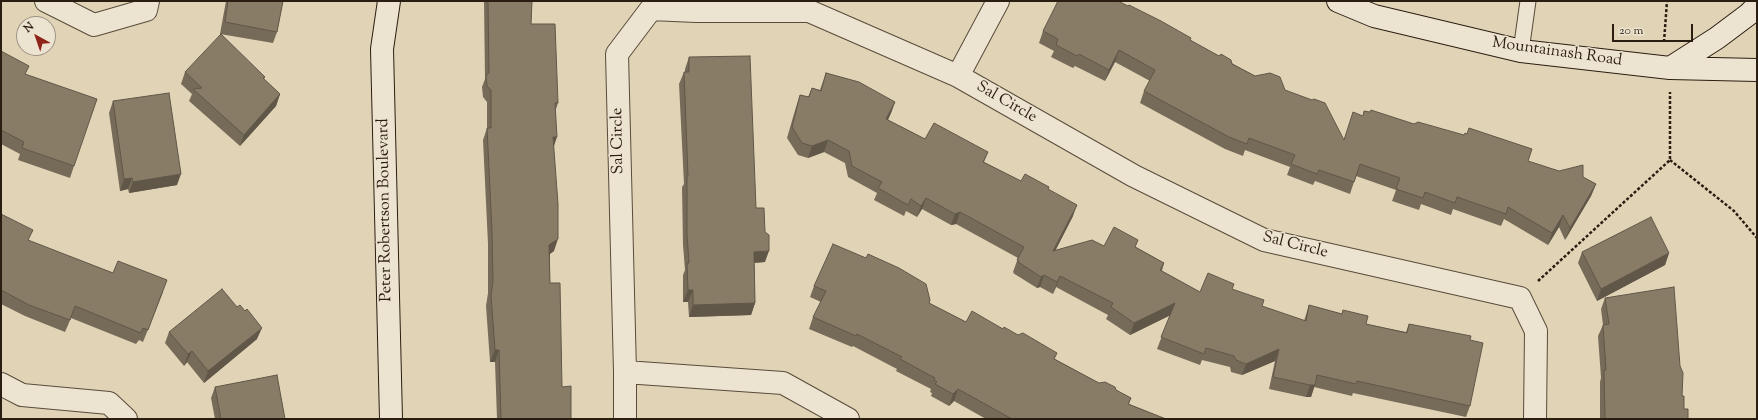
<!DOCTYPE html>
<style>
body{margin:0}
#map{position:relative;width:1758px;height:420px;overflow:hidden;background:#e1d4b6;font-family:"Sorts Mill Goudy",serif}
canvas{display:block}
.frame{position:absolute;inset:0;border:2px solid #2a1d11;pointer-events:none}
.north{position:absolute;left:16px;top:16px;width:40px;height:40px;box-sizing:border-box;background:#ece3d0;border:1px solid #9e9484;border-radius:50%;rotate:320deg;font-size:11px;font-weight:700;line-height:16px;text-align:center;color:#2a1d11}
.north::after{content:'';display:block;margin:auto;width:14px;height:18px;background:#8f2418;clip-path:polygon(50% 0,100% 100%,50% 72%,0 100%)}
.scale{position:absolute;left:1612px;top:24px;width:81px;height:18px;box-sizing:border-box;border:2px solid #2a1d11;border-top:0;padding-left:5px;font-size:12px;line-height:14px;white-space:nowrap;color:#2a1d11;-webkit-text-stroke:3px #ece3d0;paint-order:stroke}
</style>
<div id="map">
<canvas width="1758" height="420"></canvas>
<div class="frame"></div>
<div class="north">N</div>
<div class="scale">20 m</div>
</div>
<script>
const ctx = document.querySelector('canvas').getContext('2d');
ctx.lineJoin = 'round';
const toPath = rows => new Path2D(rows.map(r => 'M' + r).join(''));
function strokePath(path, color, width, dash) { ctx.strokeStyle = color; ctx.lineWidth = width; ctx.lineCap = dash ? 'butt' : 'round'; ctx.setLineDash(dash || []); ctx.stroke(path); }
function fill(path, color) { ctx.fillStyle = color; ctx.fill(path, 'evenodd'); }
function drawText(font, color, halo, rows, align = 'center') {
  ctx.font = font + ' "Sorts Mill Goudy",serif'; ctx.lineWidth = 3; ctx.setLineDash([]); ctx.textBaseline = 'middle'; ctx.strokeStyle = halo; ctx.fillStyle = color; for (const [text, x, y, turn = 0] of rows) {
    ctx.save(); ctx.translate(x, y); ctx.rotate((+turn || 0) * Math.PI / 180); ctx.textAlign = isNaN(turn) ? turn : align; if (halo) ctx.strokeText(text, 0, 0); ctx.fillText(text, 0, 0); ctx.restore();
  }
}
const lane = toPath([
 [1521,51,1528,1]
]);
const street = toPath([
 [46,1,94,25,146,10,148,1],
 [958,76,998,1],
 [1,384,22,395,109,403,126,419],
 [625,419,625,372],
 [848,419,783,383,625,372,617,54,651,9,696,11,809,11,958,76,1134,176,1264,240,1520,298,1536,331,1535,419]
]);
const secondary = toPath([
 [389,1,382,49,391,419],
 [1338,1,1374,16,1521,51,1670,68,1757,70],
 [1670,68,1717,38,1749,14,1757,6]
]);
strokePath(lane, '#584b3a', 17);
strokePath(street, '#584b3a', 24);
strokePath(secondary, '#2a1d11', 24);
strokePath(toPath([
 [1664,42,1667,1],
 [1670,160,1734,211,1757,238],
 [1538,281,1670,160,1670,92]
]), '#2a1d11', 2.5, [3, 2]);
strokePath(lane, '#ece3d0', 15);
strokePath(street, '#ece3d0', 22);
strokePath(secondary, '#ece3d0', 22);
fill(toPath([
 [226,1,283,1,277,32,273,43,220,34],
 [484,1,532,1,531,24,558,103,556,109,554,145,554,251,550,254,550,283,562,387,571,419,497,419,495,362,490,362,486,306,488,293,488,244,483,140,487,128,487,102,483,97,482,87,485,79],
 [1043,31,1190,40,1255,76,1285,90,1344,140,1363,116,1528,161,1559,171,1583,177,1596,184,1591,196,1565,240,1559,227,1548,245,1504,219,1501,226,1453,209,1451,215,1421,204,1419,210,1392,201,1396,190,1356,176,1350,194,1315,181,1313,185,1287,175,1290,167,1245,150,1243,156,1225,149,1140,103,1144,91,1150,81,1115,62,1105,81,1075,66,1073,68,1051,57,1054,51,1039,43],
 [1,51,26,75,74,166,70,178,18,160,20,154,1,144],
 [689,57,756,208,765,262,754,263,755,303,751,315,689,317,688,302,683,302,683,275,685,270,683,245,682,187,684,184,679,84,684,72,685,72,685,69],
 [185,72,265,77,264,79,280,94,276,106,240,146,189,101,192,94,181,84],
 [826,73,895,102,891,113,888,120,925,139,988,152,984,162,1021,181,1049,187,1048,189,1073,216,1055,251,1104,246,1136,247,1164,263,1162,271,1200,292,1232,289,1262,306,1304,321,1309,305,1342,314,1343,310,1366,324,1406,332,1409,324,1470,340,1470,406,1466,417,1353,393,1352,396,1314,387,1311,397,1306,397,1269,389,1275,361,1242,375,1231,372,1230,367,1202,360,1200,365,1157,349,1170,315,1130,335,1106,319,1108,315,1056,287,1053,294,1040,287,1037,288,1013,273,1014,272,1013,272,1018,258,956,224,951,225,922,209,917,217,906,211,904,216,874,200,877,193,848,177,845,163,824,152,808,158,798,155,787,138,796,107,800,95,808,97,812,88,820,90],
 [113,101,177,185,129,193,128,189,120,191,109,113],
 [1,214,29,241,163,292,143,342,139,340,136,344,71,318,65,332,25,316,1,304],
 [1582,252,1669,253,1665,265,1597,301,1578,263],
 [814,286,930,300,929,303,966,322,1055,359,1099,383,1116,390,1131,398,1129,404,1166,419,986,419,954,401,949,406,931,396,932,393,930,392,931,389,896,371,897,369,853,346,852,347,809,329,813,317,821,302,810,297],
 [1605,298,1680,366,1682,396,1684,409,1688,419,1600,419,1600,382,1601,378,1598,336,1603,325,1601,309],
 [169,332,257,339,204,383,187,362,184,366,165,343],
 [215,387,285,419,215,419,211,398]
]), '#766b59');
fill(toPath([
 [1119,50,1115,62,1105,81,1109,70],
 [280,94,276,106,240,146,244,135],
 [895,102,891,113,882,131,886,119],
 [553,137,557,137,553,149],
 [828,140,824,152,808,158,812,146],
 [181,174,177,185,129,193,133,182],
 [132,178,128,189,120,191,124,179],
 [1596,184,1591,196,1565,240,1570,228],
 [926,198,922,209,917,217,921,206],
 [1077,205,1073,216,1049,263,1053,251],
 [960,212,956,224,951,225,955,214],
 [1563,215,1559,227,1548,245,1552,233],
 [558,239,554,251,545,257,549,245],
 [769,251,765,262,749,263,754,252],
 [1669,253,1665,265,1597,301,1601,289],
 [1044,275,1040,287,1037,288,1041,277],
 [1060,276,1056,287,1053,294,1057,282],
 [688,290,693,290,688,302,683,302],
 [755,303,751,315,689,317,693,305],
 [1175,303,1171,315,1130,335,1134,323],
 [262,328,257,339,204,383,208,371],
 [1279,349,1275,361,1242,375,1246,364],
 [495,350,499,350,495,362,490,362],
 [192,351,187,362,184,366,188,354],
 [1310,385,1315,385,1311,397,1306,397],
 [958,389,954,401,949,406,953,394]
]), '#605748');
const building = toPath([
 [228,1,283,1,277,32,225,22,228,1],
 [488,1,532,1,531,24,555,24,558,103,555,103,557,137,553,137,558,204,558,239,549,245,550,283,560,283,562,387,571,386,571,419,501,419,499,350,495,350,491,295,493,281,492,232,487,128,491,128,491,90,487,86,486,75,489,73,488,1],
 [1058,1,1118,1,1128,6,1129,5,1161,21,1191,38,1190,40,1219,56,1221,54,1231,60,1232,64,1255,76,1270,73,1280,77,1285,90,1312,100,1314,99,1325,103,1344,140,1353,112,1363,116,1364,111,1370,112,1371,110,1414,124,1418,122,1464,135,1465,133,1467,134,1469,128,1532,149,1528,161,1559,171,1583,165,1583,177,1596,184,1570,228,1563,215,1552,233,1508,207,1506,214,1457,197,1455,203,1425,192,1423,198,1396,189,1400,178,1360,164,1354,182,1319,170,1317,174,1291,164,1295,155,1249,138,1247,144,1229,137,1144,91,1155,70,1119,50,1109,70,1079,54,1077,56,1056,45,1058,39,1043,31,1058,1],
 [221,34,265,77,263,78,280,94,244,135,193,89,202,88,185,72,221,34],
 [1,51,29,66,25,74,97,99,74,166,22,148,24,142,1,130,1,51],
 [750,56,756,208,764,208,765,232,769,235,769,251,754,252,755,303,693,305,693,290,688,290,687,263,689,263,687,234,687,176,688,176,684,72,689,72,689,57,750,56],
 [826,73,859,82,895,102,886,119,925,139,934,123,988,152,983,162,1021,181,1025,174,1049,187,1048,189,1077,205,1053,251,1092,240,1104,246,1114,227,1138,240,1135,247,1164,263,1160,270,1200,292,1208,273,1234,284,1232,289,1264,300,1262,306,1306,321,1309,305,1342,314,1343,310,1368,316,1366,324,1407,333,1409,324,1471,336,1470,340,1483,343,1470,406,1357,381,1356,384,1317,375,1315,385,1310,385,1273,377,1279,349,1246,364,1236,360,1234,356,1206,348,1204,354,1161,337,1175,303,1134,323,1111,307,1113,303,1060,276,1057,282,1044,275,1041,277,1018,262,1019,261,1017,260,1024,247,960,212,955,214,926,198,921,206,911,199,908,205,878,188,882,182,852,166,849,151,828,140,812,146,802,143,792,127,800,95,809,97,812,88,821,91,826,73],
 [169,93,181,174,133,182,132,178,124,179,113,101,169,93],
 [1,214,33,230,28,240,113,273,118,261,167,280,148,330,143,328,141,333,75,306,70,320,29,305,1,290,1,214],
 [1651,217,1669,253,1601,289,1582,252,1651,217],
 [833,244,866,258,868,254,899,268,926,284,930,300,929,303,966,322,972,311,1003,329,1004,327,1018,335,1023,333,1057,353,1054,359,1099,383,1105,382,1115,387,1116,390,1131,398,1128,404,1166,419,1012,419,958,389,953,394,935,384,937,382,934,380,935,378,900,359,902,357,857,334,856,336,813,317,826,291,814,286,833,244],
 [1674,287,1680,366,1683,373,1682,396,1684,396,1684,409,1688,409,1688,419,1605,419,1604,370,1606,370,1603,325,1609,324,1605,298,1674,287],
 [222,289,237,307,240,305,245,311,247,309,262,328,208,371,192,351,188,354,169,332,222,289],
 [277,375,285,419,221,419,215,387,277,375]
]);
fill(building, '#897c67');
strokePath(building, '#605748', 1);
drawText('16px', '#2a1d11', '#ece3d0', [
 ["Mountainash Road",1557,53,8],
 ["Sal Circle",1006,103,30],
 ["Sal Circle",619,141,-91],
 ["Peter Robertson Boulevard",386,210,-91],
 ["Sal Circle",1295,246,14]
]);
</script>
